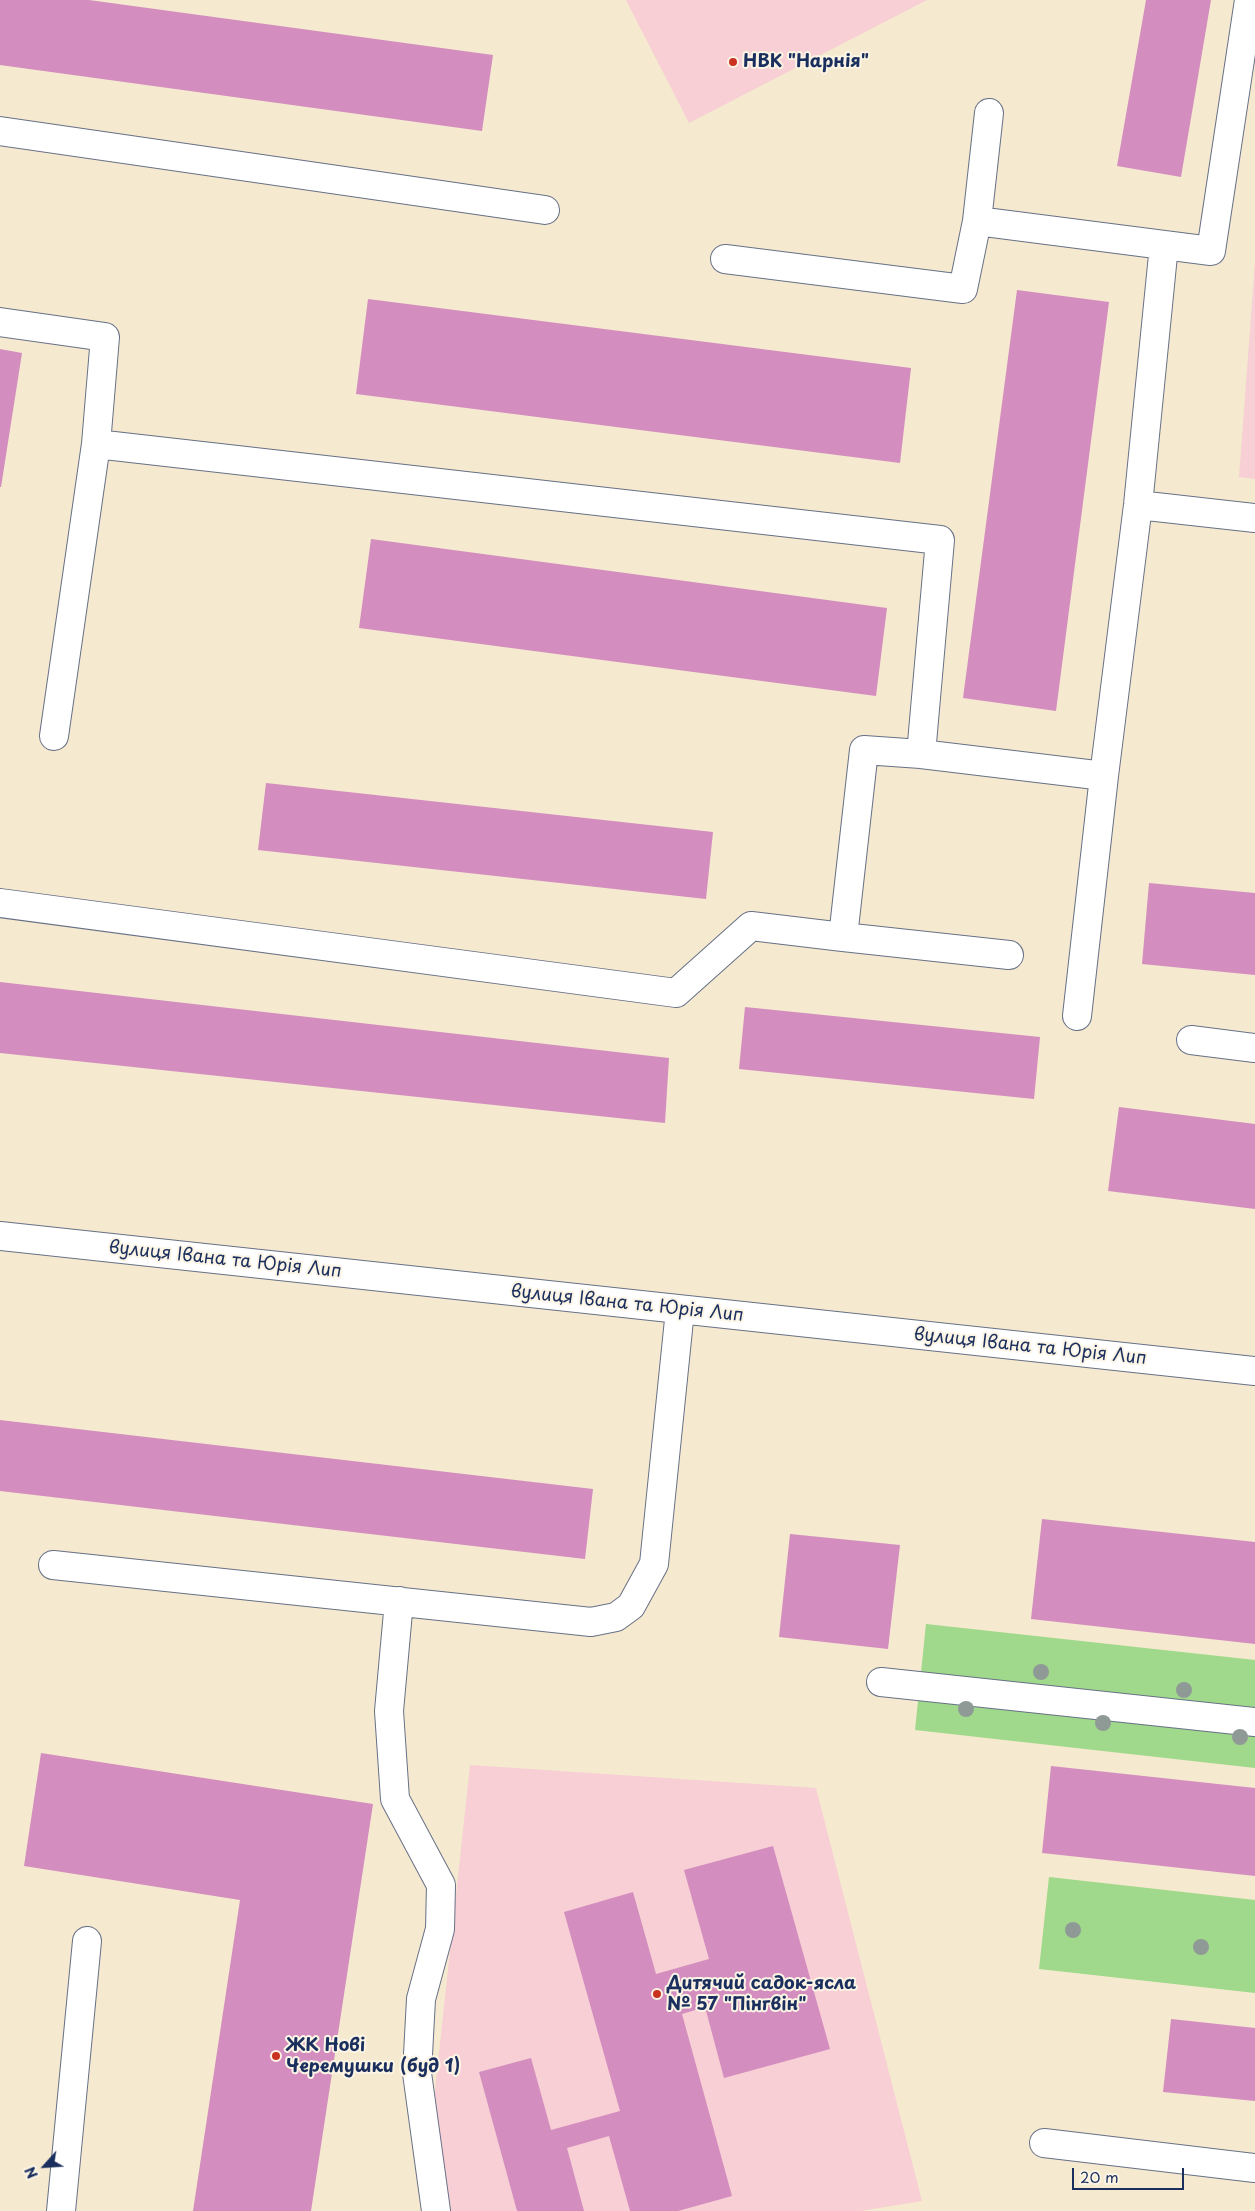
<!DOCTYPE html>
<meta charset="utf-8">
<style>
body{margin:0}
#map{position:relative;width:1255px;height:2211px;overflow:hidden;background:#f5e9cf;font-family:"Playpen Sans",sans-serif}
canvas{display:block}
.north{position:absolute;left:20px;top:2141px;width:50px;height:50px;-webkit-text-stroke:4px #fcf5e5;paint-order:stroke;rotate:244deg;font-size:14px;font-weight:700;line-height:20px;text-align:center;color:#1b2f5e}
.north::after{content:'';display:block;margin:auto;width:18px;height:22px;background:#1b2f5e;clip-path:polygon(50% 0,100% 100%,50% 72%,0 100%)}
.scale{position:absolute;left:1072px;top:2168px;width:112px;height:22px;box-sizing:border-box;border:2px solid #1b2f5e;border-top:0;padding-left:6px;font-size:15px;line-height:18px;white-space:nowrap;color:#1b2f5e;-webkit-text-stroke:4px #fcf5e5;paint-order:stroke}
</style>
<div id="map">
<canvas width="1255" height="2211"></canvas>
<div class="north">N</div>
<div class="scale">20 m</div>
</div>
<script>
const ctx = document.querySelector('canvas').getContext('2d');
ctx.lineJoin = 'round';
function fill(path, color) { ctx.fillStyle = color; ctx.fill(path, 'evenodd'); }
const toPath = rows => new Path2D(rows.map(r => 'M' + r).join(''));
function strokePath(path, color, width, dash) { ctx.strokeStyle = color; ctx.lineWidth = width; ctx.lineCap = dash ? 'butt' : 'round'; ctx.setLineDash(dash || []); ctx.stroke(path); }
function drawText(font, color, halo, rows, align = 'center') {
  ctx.font = font + ' "Playpen Sans",sans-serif'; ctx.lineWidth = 4; ctx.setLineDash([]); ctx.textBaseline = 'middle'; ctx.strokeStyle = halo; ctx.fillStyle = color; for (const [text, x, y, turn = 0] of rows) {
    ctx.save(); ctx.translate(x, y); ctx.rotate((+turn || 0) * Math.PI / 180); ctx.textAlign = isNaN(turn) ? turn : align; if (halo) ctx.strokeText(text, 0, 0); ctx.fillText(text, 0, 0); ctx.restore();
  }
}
fill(toPath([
 [626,0,927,0,689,123],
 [1255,262,1255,479,1239,477],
 [470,1765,816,1788,922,2201,860,2211,422,2211]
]), '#f7cfd4');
fill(toPath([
 [926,1624,1255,1660,1255,1768,915,1730],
 [1049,1877,1255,1900,1255,1993,1039,1969]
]), '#a0d98b');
fill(toPath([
 [0,0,89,0,493,55,482,131,0,65],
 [1146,0,1211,0,1181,177,1117,166],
 [1017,290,1109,302,1056,711,963,698],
 [368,299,911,368,900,463,356,394],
 [0,349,22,353,1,487,0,487],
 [371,539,887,608,876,696,359,628],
 [266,783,713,832,706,899,258,850],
 [1149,883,1255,893,1255,975,1142,964],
 [0,982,669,1058,665,1123,0,1053],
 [745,1007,1040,1037,1034,1099,739,1069],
 [1119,1107,1255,1124,1255,1209,1108,1191],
 [0,1420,593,1489,585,1559,0,1491],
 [1042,1519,1255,1542,1255,1644,1031,1619],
 [790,1534,900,1545,888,1649,779,1637],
 [41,1753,373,1804,311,2211,193,2211,240,1900,24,1866],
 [1051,1766,1255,1788,1255,1876,1042,1853],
 [773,1846,830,2049,724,2078,705,2007,682,2014,732,2196,678,2211,630,2211,609,2136,567,2148,584,2211,517,2211,479,2072,531,2058,551,2130,620,2111,564,1912,633,1892,656,1974,709,1959,684,1870],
 [1171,2019,1255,2028,1255,2101,1163,2092]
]), '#d38dbf');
const minor = toPath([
 [989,113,977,221,1164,245],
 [0,131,545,210],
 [725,259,963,289,977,221],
 [0,322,105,337,96,444,940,540,921,754,1104,776,1138,505,1164,245,1211,251,1249,0],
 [1138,505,1255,518],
 [54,736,96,444],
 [921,754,864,750,843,937,1009,955],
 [0,903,676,993,751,926,843,937],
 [1077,1016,1104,776],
 [1191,1040,1255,1048],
 [0,1236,1255,1371],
 [53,1565,591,1622,616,1617,631,1606,654,1564,680,1310],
 [399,1601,389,1711,395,1799,441,1885,440,1929,421,1999,417,2073,436,2211],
 [881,1682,1255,1722],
 [1044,2143,1255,2168],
 [61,2211,87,1941]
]);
strokePath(minor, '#677086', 30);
strokePath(minor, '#fff', 28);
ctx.fillStyle = '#8f9a97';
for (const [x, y] of [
 [1041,1672],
 [1184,1690],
 [966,1709],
 [1103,1723],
 [1240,1737],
 [1073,1930],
 [1201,1947]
]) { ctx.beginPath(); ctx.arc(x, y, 8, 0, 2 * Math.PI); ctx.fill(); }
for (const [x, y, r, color] of [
 [733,62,5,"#c8321e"],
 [657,1994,5,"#c8321e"],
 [276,2056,5,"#c8321e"]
]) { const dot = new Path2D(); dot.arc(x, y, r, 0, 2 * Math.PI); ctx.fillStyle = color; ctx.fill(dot); strokePath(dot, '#fcf5e5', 2); }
drawText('bold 18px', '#1b2f5e', '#fcf5e5', [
 ["НВК \"Нарнія\"",743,62],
 ["Дитячий садок-ясла",667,1984],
 ["№ 57 \"Пінгвін\"",667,2005],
 ["ЖК Нові",286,2046],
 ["Черемушки (буд 1)",286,2067]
], 'left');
drawText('18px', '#1b2f5e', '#fcf5e5', [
 ["вулиця Івана та Юрія Лип",225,1260,6],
 ["вулиця Івана та Юрія Лип",627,1304,6],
 ["вулиця Івана та Юрія Лип",1030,1347,6]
]);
</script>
